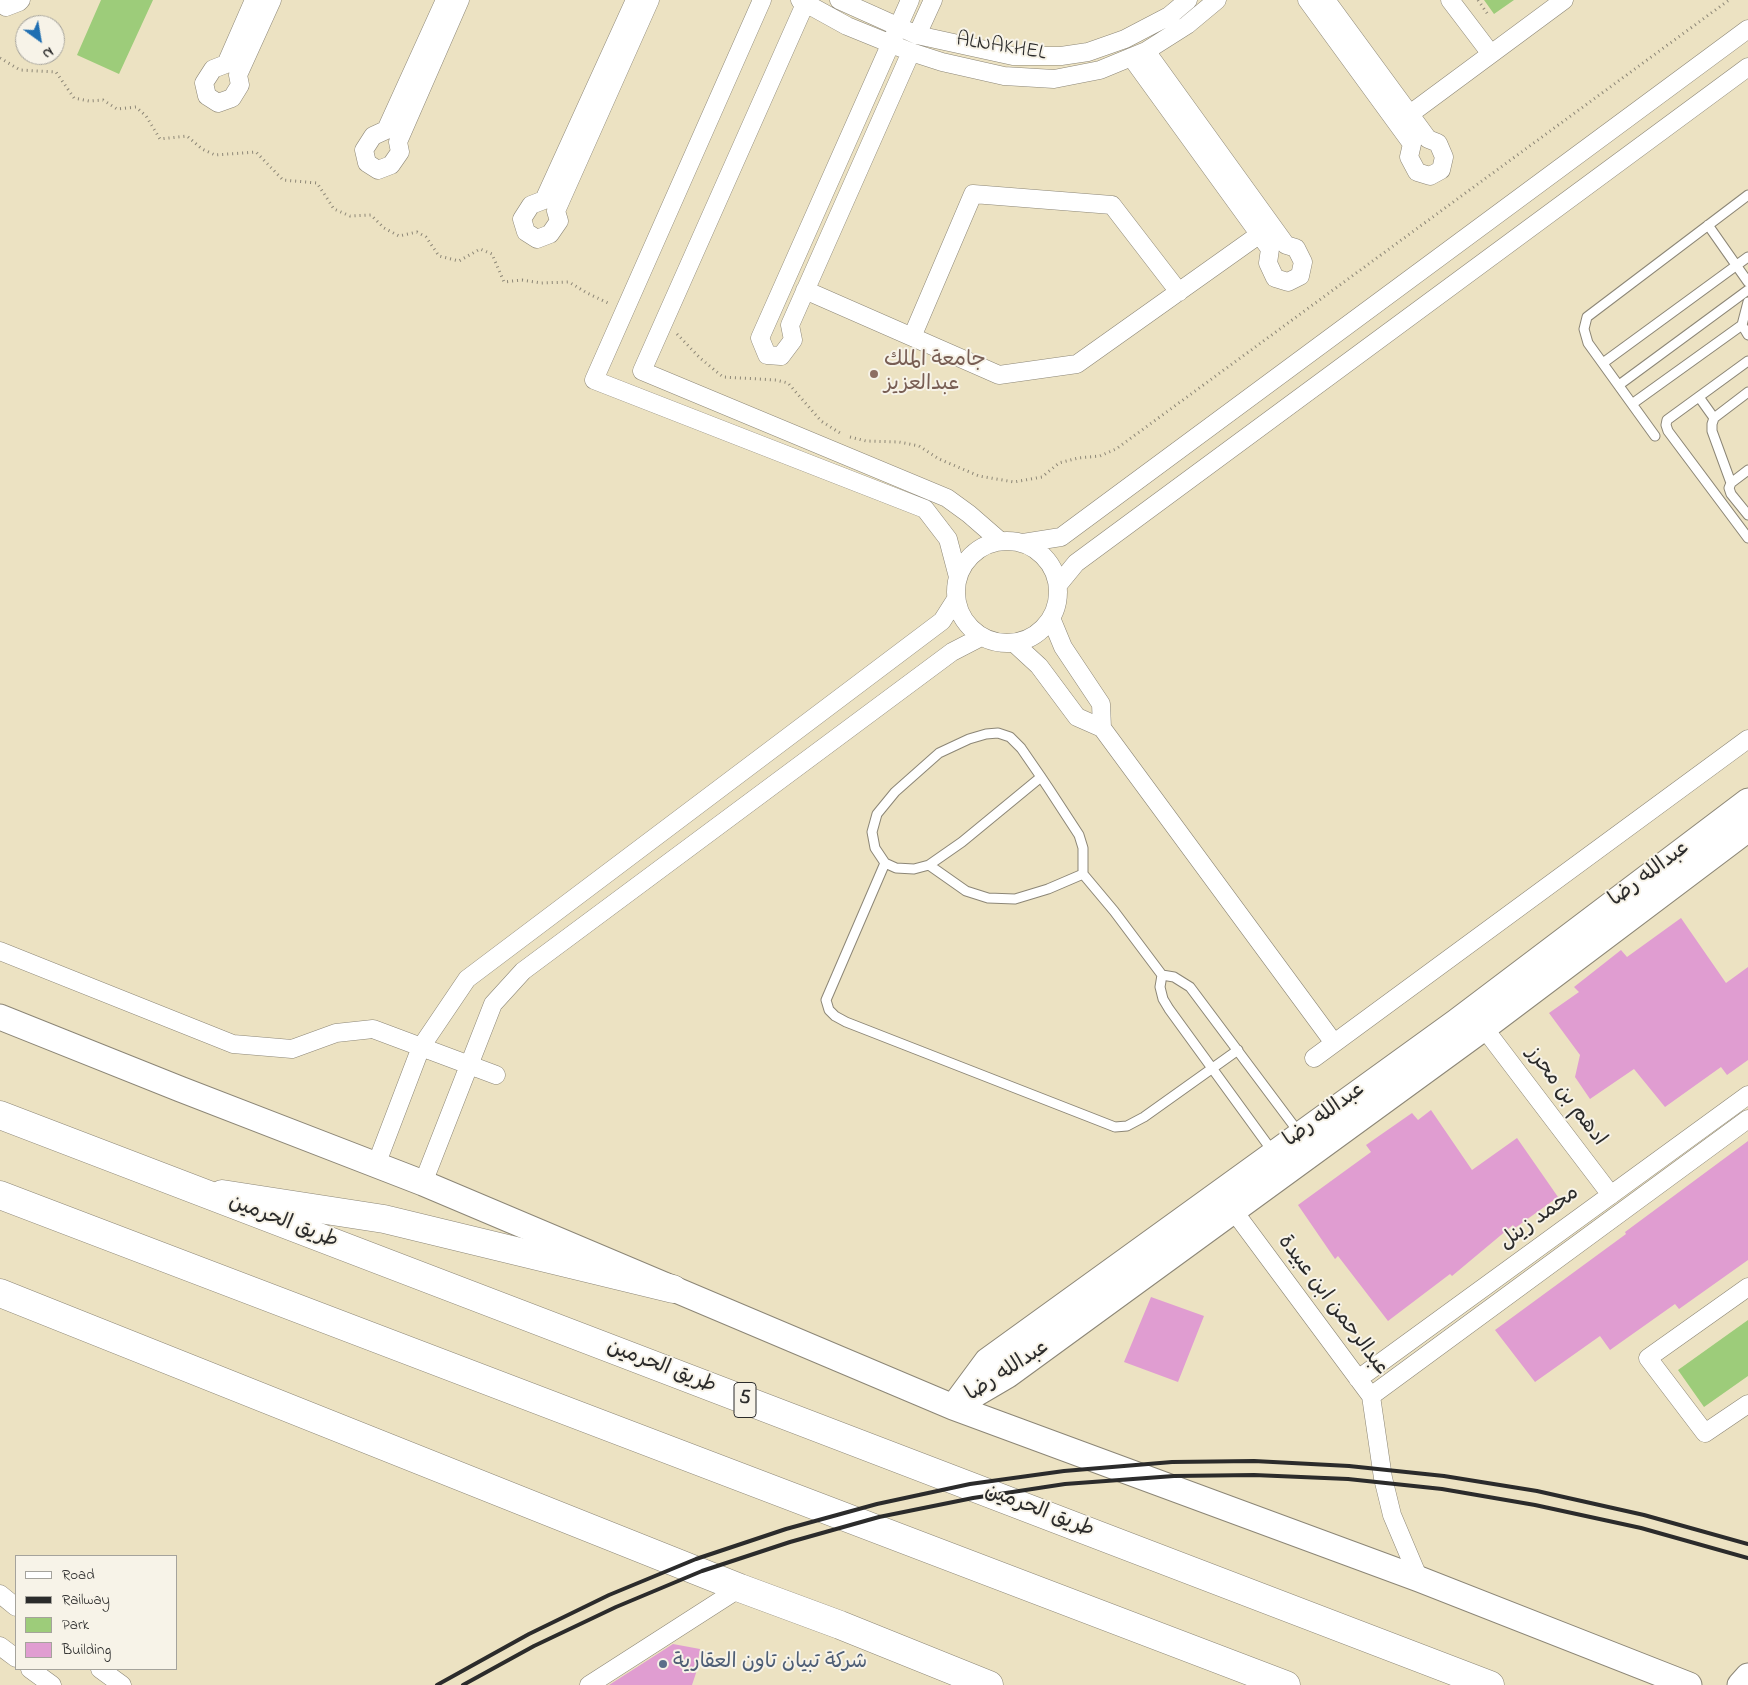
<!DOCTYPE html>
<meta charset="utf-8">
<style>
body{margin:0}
#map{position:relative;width:1748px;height:1685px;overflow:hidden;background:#ece2c2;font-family:"Indie Flower",sans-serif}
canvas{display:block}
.legend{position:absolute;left:15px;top:1555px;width:162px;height:115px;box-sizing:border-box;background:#f7f3e8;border:1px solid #a5a39c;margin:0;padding:6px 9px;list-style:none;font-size:15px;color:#2b2b2b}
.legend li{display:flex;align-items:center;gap:10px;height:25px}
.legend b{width:25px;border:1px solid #a5a39c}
.north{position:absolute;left:15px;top:15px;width:50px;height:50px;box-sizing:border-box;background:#f7f3e8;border:1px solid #a5a39c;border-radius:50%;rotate:148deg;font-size:14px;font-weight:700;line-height:20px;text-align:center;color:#2b2b2b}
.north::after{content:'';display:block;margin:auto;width:18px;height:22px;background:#1f6fb2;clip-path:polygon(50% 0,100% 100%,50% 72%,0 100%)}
</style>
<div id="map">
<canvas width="1748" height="1685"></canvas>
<ul class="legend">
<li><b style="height:6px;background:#fff"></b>Road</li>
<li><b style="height:6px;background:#2b2b2b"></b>Railway</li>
<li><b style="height:14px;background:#9dcc7a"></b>Park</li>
<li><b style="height:14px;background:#e09dd1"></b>Building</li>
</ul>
<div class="north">N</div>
</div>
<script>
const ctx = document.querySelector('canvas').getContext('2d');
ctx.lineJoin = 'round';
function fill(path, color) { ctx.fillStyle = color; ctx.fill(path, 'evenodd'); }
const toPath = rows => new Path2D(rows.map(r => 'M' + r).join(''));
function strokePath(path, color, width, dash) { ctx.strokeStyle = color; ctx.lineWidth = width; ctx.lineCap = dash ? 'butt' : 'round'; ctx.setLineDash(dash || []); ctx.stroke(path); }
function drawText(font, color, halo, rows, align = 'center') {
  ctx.font = font + ' "Indie Flower","Playpen Sans Arabic",sans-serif'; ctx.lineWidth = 4; ctx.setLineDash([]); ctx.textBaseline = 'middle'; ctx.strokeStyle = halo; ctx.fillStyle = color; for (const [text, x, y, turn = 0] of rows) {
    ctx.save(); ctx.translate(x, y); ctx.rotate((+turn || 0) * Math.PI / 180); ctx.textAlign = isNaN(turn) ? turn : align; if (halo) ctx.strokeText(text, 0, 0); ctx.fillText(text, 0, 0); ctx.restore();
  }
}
fill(toPath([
 [101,0,153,0,119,74,77,55],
 [1484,0,1514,0,1494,14],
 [1748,1320,1748,1376,1704,1407,1678,1370]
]), '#9dcc7a');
fill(toPath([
 [1681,918,1726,983,1748,967,1748,1060,1727,1075,1721,1067,1665,1107,1634,1069,1590,1099,1575,1077,1580,1055,1549,1013,1579,992,1574,987,1621,950,1627,957],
 [1431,1110,1472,1170,1517,1138,1558,1197,1515,1228,1513,1225,1452,1276,1450,1274,1388,1321,1338,1256,1335,1259,1298,1205,1371,1152,1366,1145,1412,1113,1418,1120],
 [1748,1141,1748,1260,1679,1309,1675,1304,1610,1350,1600,1336,1535,1382,1495,1330,1626,1234,1625,1232],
 [1151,1297,1204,1316,1178,1382,1124,1362],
 [673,1644,700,1649,696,1673,692,1685,609,1685]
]), '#e09dd1');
const lane = toPath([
 [1708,225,1748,282],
 [1748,302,1742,325,1748,335],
 [1748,361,1667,420,1666,425,1668,431,1748,538],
 [1603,363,1748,257],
 [1619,385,1748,290],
 [1699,397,1714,418],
 [1632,404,1742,325],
 [1655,436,1588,343,1584,329,1587,317,1748,195],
 [1748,470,1731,483,1729,488,1731,494,1748,515],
 [1731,483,1712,431,1712,424,1714,418,1748,392],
 [1041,777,962,842,929,865,914,869,896,868,885,863,875,848,872,832,877,814,895,792,939,753,969,739,986,734,998,733,1010,737,1021,748,1041,777,1049,789,1079,835,1083,848,1083,874],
 [885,863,826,1000,829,1010,835,1016,846,1022,1115,1127,1127,1126,1144,1117,1238,1050],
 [929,865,966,891,988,898,1015,899,1048,889,1083,874,1114,911,1162,975],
 [1273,1152,1169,1009,1163,999,1160,987,1162,975,1174,977,1190,987,1300,1134]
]);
const street = toPath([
 [254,0,226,64,213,69,204,83,207,96,218,103,232,98,240,85,238,75,272,0],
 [445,0,386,130,373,136,364,150,367,163,378,170,391,165,400,152,398,142,460,0],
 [635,0,544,200,531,205,522,219,526,232,537,239,550,234,559,221,556,211,650,0],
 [762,0,594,380,925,509,948,539,958,577],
 [800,0,847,26,911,52,942,62,1004,76,1054,79,1100,70,1146,51,1187,25,1217,0],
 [839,0,917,35,1013,56,1061,56,1088,52,1125,39,1169,16,1188,0],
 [910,0,760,338,767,355,781,356,793,340,790,325,911,52],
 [1307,0,1412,144,1409,157,1417,172,1430,176,1441,170,1444,157,1438,143,1428,139,1326,0],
 [1450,0,1491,54],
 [0,3,6,7,19,2,21,0],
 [805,4,642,371,947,498,969,514,1000,541],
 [917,35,933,0],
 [1131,57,1270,249,1268,263,1275,278,1288,282,1300,276,1303,262,1296,248,1286,245,1146,51],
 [1410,114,1564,0],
 [805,290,999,375,1077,364,1260,234],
 [912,337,973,194,1112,205,1179,292],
 '956 592a51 51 0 1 1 102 0a51 51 0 1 1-102 0Z',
 [1023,543,1061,537,1748,29],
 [1058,585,1076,563,1748,67],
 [1014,643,1039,666,1077,717,1102,728,1101,704,1063,647,1051,618],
 [1102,728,1334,1043],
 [0,951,233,1044,292,1049,336,1033,373,1029,496,1075],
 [1484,1028,1611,1195],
 [1314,1058,1748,739],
 [376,1165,421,1047,467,979,942,621,956,599],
 [423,1183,493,1004,523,971,952,652,981,637],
 [1233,1210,1371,1396,1383,1478,1392,1515,1419,1579],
 [1748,1287,1648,1358,1705,1433,1748,1404],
 [1358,1379,1748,1095],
 [1371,1396,1748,1119],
 [0,1594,16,1607],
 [0,1646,16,1658],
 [30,1669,52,1685],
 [100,1669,122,1685],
 [589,1685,740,1588]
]);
const secondary = toPath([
 [0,1017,180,1089,423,1183,953,1407,1419,1579,1689,1685],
 [962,1402,1008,1375,1484,1028,1748,829],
 [953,1407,987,1361,1456,1022,1748,801],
 [1740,1685,1748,1676]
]);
const primary = toPath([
 [222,1194,384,1219,673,1289],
 [0,1293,740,1588,840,1625,989,1685]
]);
const highway = toPath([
 [0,1115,1490,1685],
 [0,1195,1286,1685]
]);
strokePath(lane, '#8c8676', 11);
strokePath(street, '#8c8676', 19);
strokePath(secondary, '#8c8676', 27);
strokePath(primary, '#8c8676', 29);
strokePath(highway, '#8c8676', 29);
strokePath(toPath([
 [1478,0,1489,16],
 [0,58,20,70,56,72,74,98,89,101,103,100,117,109,136,107,146,116,160,139,187,136,202,149,215,155,256,152,283,180,317,183,334,209,350,216,371,215,384,228,399,236,417,232,426,237,439,256,459,261,480,249,492,254,504,282,522,280,541,283,569,282,587,293,610,304],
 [677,334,700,358,723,377,776,380,788,383,821,421,840,433],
 [850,437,866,441,899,442,919,446,939,459,979,476,1014,482,1042,477,1059,463,1078,458,1100,456,1116,449,1729,0]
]), '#8c8676', 3, [1, 4]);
strokePath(lane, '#fff', 9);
strokePath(street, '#fff', 18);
strokePath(secondary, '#fff', 25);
strokePath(primary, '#fff', 28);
strokePath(highway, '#fff', 28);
strokePath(toPath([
 [437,1685,529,1634,609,1595,696,1559,786,1529,877,1504,970,1484,1064,1471,1172,1462,1254,1461,1349,1466,1444,1476,1537,1491,1644,1515,1748,1544],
 [463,1685,534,1646,616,1607,702,1571,790,1542,879,1517,973,1498,1065,1484,1174,1476,1254,1475,1348,1479,1442,1489,1535,1505,1641,1528,1748,1558]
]), '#2b2b2b', 4);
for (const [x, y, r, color] of [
 [874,374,5,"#8d6e63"],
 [663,1664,5,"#5c6f8a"]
]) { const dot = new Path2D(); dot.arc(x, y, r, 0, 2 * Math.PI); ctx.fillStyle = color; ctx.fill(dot); strokePath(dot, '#f7f3e8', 2); }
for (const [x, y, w] of [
 [745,1400,22]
]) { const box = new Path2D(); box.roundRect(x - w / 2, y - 17.5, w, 35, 4); ctx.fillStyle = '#f7f3e8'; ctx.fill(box); strokePath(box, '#2b2b2b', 1); }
drawText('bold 20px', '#2b2b2b', null, [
 ["5",745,1400]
]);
drawText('21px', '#2b2b2b', '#f7f3e8', [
 ["ALNAKHEL",1001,48,9],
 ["عبدالله رضا",1650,875,-37],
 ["ادهم بن محرز",1565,1097,53],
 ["عبدالله رضا",1325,1116,-36],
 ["محمد زينل",1540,1219,-36],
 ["طريق الحرمين",283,1223,21],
 ["عبدالرحمن ابن عبيدة",1332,1306,53],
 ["طريق الحرمين",661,1368,21],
 ["عبدالله رضا",1008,1372,-33],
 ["طريق الحرمين",1039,1512,21]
]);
drawText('21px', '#785e54', '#f7f3e8', [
 ["جامعة الملك",884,362],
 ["عبدالعزيز",884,386]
], 'left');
drawText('21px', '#4e5e75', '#f7f3e8', [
 ["شركة تبيان تاون العقارية",673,1664]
], 'left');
</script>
